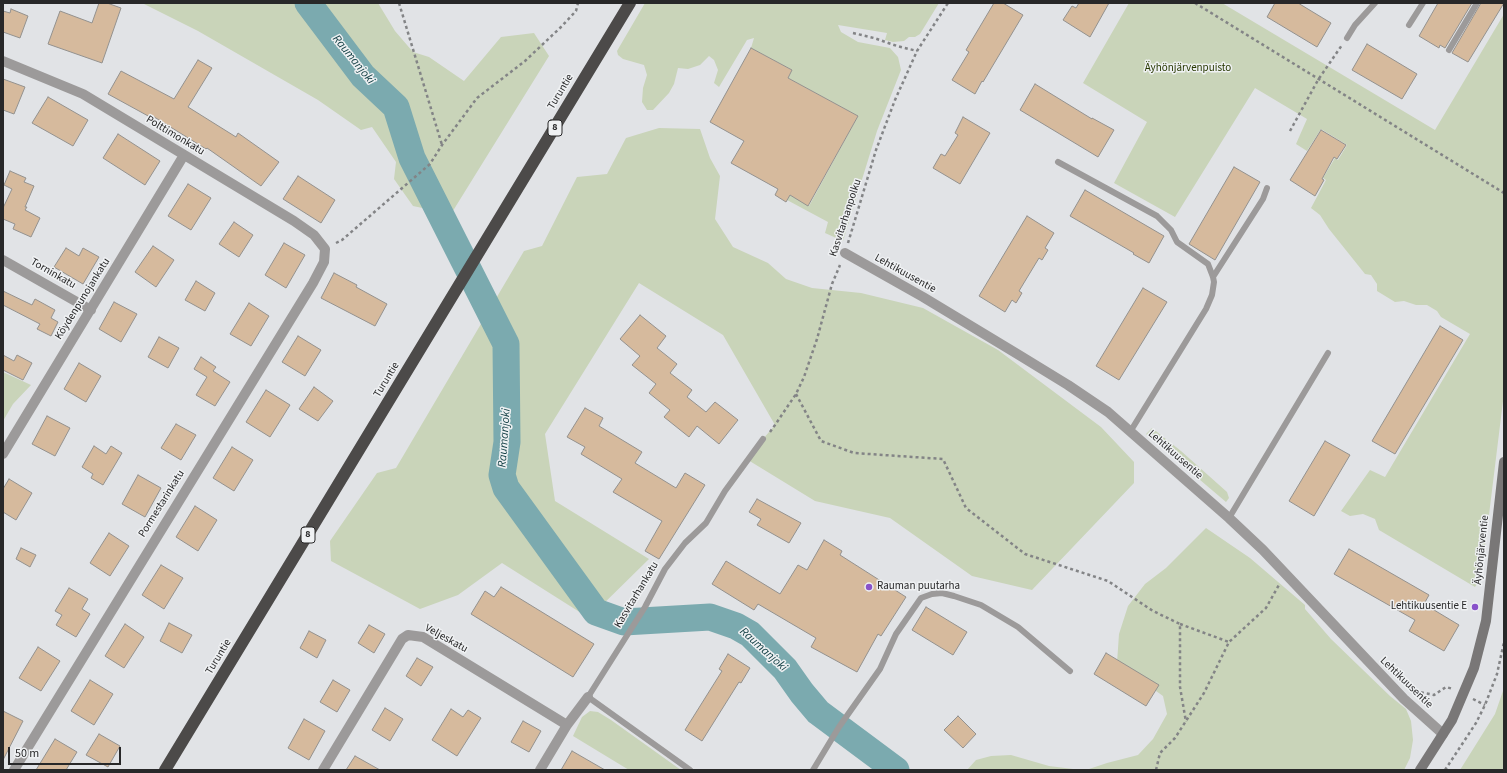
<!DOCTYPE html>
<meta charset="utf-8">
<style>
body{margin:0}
#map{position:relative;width:1507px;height:773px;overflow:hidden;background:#e1e3e6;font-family:"Source Sans 3",sans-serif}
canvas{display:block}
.frame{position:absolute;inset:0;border:4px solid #282829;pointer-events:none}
.scale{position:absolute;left:8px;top:747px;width:113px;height:18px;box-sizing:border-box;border:2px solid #282829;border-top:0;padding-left:5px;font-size:12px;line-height:14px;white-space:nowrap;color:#282829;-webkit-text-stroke:3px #eff1f3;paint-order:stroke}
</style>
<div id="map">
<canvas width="1507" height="773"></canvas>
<div class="frame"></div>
<div class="scale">50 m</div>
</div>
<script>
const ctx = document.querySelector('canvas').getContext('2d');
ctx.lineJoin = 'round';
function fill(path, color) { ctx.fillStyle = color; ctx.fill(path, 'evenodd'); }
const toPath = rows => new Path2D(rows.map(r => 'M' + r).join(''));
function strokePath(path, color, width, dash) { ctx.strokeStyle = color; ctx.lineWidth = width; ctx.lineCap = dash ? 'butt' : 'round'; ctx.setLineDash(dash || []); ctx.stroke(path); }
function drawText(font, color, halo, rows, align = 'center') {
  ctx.font = font + ' "Source Sans 3",sans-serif'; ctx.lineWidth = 3; ctx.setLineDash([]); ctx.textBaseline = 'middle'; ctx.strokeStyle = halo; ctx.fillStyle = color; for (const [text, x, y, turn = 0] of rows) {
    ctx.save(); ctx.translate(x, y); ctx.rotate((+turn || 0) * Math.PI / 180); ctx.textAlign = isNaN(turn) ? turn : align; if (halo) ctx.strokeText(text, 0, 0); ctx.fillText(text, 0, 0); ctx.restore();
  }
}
fill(toPath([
 [142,3,296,3,343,65,389,114,406,164,427,209,413,206,394,179,396,162,372,127,361,130,318,100,198,31],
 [314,3,378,3,395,31,413,52,429,57,464,81,501,37,534,33,549,56,451,214,409,138,402,102,365,71,334,18],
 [645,3,939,3,920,34,915,37,909,37,904,41,893,42,885,40,887,33,838,25,841,32,858,42,890,48,898,57,901,70,877,131,843,241,825,233,828,222,787,200,790,195,809,206,858,116,788,78,792,70,751,48,754,38,747,40,719,87,714,83,718,70,714,60,709,56,700,65,688,69,678,68,674,84,669,93,653,110,647,110,642,102,643,88,647,75,644,65,623,59,618,55,617,51],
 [1129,3,1222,3,1435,130,1504,14,1504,393,1486,539,1480,580,1475,587,1379,530,1375,519,1363,514,1350,516,1341,511,1370,470,1385,477,1470,334,1441,317,1437,311,1427,305,1416,305,1404,301,1395,302,1377,291,1377,284,1371,275,1365,274,1329,229,1320,215,1311,208,1326,180,1323,178,1335,158,1338,160,1347,145,1321,129,1307,151,1296,144,1307,119,1255,88,1175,217,1114,183,1147,122,1083,83],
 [659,128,700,129,710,158,720,176,715,219,733,247,768,263,786,279,812,288,861,293,923,308,998,350,1101,427,1134,462,1134,483,1032,590,972,576,890,518,815,501,748,460,763,439,775,425,723,335,639,283,545,434,555,501,649,559,589,618,502,563,458,595,420,609,331,561,330,541,377,473,396,468,524,251,542,246,577,177,607,174,626,138],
 [3,372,31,385,13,404,3,421],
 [1152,428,1181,451,1227,492,1229,498,1226,502,1146,434],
 [1206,528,1250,558,1305,605,1305,609,1331,639,1390,696,1406,709,1411,721,1413,740,1410,758,1404,770,1086,770,1107,763,1138,755,1153,739,1167,714,1163,696,1117,663,1119,634,1128,606,1145,584,1166,568],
 [1504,688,1504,770,1460,770,1495,714],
 [590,711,598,712,611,720,681,770,629,770,573,736,582,717],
 [1011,755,1049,766,1081,770,967,770,976,760,991,756]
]), '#c9d4b9');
strokePath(toPath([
 [308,3,363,76,396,107,412,158,506,344,507,442,502,475,506,488,596,612,624,622,710,617,736,626,750,634,785,669,802,693,818,712,896,770]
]), '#7baaaf', 27);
const building = toPath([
 [99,3,107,3,121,8,102,63,48,44,60,11,92,23,99,3],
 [994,3,1003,3,1023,15,983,82,982,81,975,94,952,80,969,52,966,50,994,3],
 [1079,3,1109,3,1090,37,1063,20,1072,6,1076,8,1079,3],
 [1275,3,1298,3,1331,23,1317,47,1267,17,1275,3],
 [1438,3,1472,3,1445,48,1440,45,1439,48,1419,36,1438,3],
 [1481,3,1504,3,1468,62,1452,53,1481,3],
 [11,9,28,16,20,38,3,32,3,11,10,13,11,9],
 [1367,44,1417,74,1402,99,1352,70,1367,44],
 [751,48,792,70,788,78,858,116,808,206,790,195,786,202,775,195,778,189,731,163,744,141,710,122,751,48],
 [198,60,212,68,188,107,236,137,238,133,279,162,261,186,207,148,206,149,151,115,150,117,108,94,121,71,174,99,198,60],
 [3,79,25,87,14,114,3,110,3,79],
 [1035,84,1092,119,1092,118,1114,130,1098,157,1020,110,1035,84],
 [48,97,88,120,73,146,32,123,48,97],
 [963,117,990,133,960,184,933,168,941,154,945,156,958,135,955,133,963,117],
 [1321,130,1346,145,1337,159,1334,157,1322,179,1324,180,1315,196,1290,180,1321,130],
 [118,134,160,161,145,185,103,158,118,134],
 [1234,167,1260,182,1215,260,1189,244,1234,167],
 [10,171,26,178,24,182,34,186,25,207,27,207,25,210,40,218,31,237,13,229,15,224,3,219,3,208,12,189,4,185,10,171],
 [298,176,335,200,321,223,283,199,298,176],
 [188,184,211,198,191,230,168,216,188,184],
 [1085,190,1164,236,1149,263,1133,254,1134,253,1070,216,1085,190],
 [1027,216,1054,233,1045,248,1048,250,1042,260,1039,258,1019,291,1022,293,1016,303,1012,300,1005,312,979,296,1027,216],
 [234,222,253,235,239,257,219,244,234,222],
 [284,243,305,255,286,288,265,275,284,243],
 [153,246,174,260,156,287,135,272,153,246],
 [66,248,79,256,83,248,99,257,83,284,54,267,66,248],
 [334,273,357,285,356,287,387,304,375,326,321,298,334,273],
 [196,281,215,293,205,311,185,300,196,281],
 [1143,288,1167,302,1119,380,1096,366,1143,288],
 [3,291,32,305,35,299,55,310,51,318,58,322,51,336,37,329,40,324,3,305,3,291],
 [114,302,137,314,121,342,99,329,114,302],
 [249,303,269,316,251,346,230,334,249,303],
 [640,315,666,336,657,348,677,364,670,373,692,390,687,397,706,412,715,402,738,420,719,444,697,426,689,437,664,417,670,410,649,393,656,384,632,365,640,356,620,339,640,315],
 [1440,326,1463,340,1395,454,1372,441,1440,326],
 [298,336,321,350,305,376,282,362,298,336],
 [159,337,179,348,168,368,148,357,159,337],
 [3,355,14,361,17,355,32,363,23,380,3,370,3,355],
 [201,357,216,367,213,371,230,382,215,406,196,395,207,377,194,369,201,357],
 [79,363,101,376,86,402,64,389,79,363],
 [314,387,333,401,318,421,299,409,314,387],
 [266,390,290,405,270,437,246,422,266,390],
 [585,408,603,418,599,426,642,452,635,463,676,488,685,473,705,485,659,559,645,551,662,521,613,492,622,479,581,454,585,447,567,437,585,408],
 [47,416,70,428,55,456,32,444,47,416],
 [176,424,196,435,181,460,161,448,176,424],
 [1325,441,1350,455,1314,516,1289,501,1325,441],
 [94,446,106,454,111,446,122,453,103,485,91,478,93,474,82,467,94,446],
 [232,447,253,460,234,491,213,478,232,447],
 [138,475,161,488,145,517,122,504,138,475],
 [9,479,32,493,16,520,3,512,3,489,9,479],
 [757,499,801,523,789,543,757,525,761,519,749,512,757,499],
 [195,506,217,520,198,551,176,537,195,506],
 [109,533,129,546,110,576,90,563,109,533],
 [824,540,842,551,840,555,906,597,881,636,878,634,857,672,811,647,816,638,758,604,754,610,712,584,726,561,780,594,798,565,807,570,824,540],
 [21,548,36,555,30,567,16,559,21,548],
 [1349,549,1429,595,1424,604,1459,625,1444,651,1409,631,1415,620,1334,574,1349,549],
 [161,565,183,578,164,609,142,595,161,565],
 [501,587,594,644,573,677,471,614,485,591,494,597,501,587],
 [69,588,88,599,82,609,90,614,76,637,56,625,62,615,55,611,69,588],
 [926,607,967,632,953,655,912,630,926,607],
 [169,623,192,635,182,653,160,641,169,623],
 [125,624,144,637,124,668,105,656,125,624],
 [369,625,385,634,374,653,358,643,369,625],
 [309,631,326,640,317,658,300,648,309,631],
 [38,647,60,661,41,691,19,678,38,647],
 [1106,653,1159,685,1146,706,1094,674,1106,653],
 [728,654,750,668,741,683,739,682,702,741,685,730,722,671,719,669,728,654],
 [417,658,433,667,421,686,406,676,417,658],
 [90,680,113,694,94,725,71,711,90,680],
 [333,680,350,690,337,712,320,702,333,680],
 [385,708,403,719,390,741,372,730,385,708],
 [451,709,463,717,468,710,481,718,457,756,432,740,451,709],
 [3,711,23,721,3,760,3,711],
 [958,716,976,734,963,748,944,730,958,716],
 [304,719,325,731,309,760,288,748,304,719],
 [523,721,541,731,529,752,511,742,523,721],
 [99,734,120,746,108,767,86,755,99,734],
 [55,739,77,752,66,770,36,770,55,739],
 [572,751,605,770,561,770,572,751],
 [355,756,380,770,346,770,355,756]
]);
fill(building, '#d6ba9d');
strokePath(building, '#93918e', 1);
strokePath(toPath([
 [399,3,442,145],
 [1195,3,1504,193],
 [853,33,874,38,897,46,917,51],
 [1290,131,1318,80,1342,45],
 [336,243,342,240,430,164,442,145,477,98,525,61,561,27,576,11,578,3],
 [848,243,876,150,895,100,917,51,948,3],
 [796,394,821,441,854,453,943,459,966,508,1025,554,1108,581,1153,611,1180,624,1180,687,1186,722],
 [770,432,775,425,796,394,804,377,817,339,832,284,840,265],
 [1180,624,1229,642],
 [1415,691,1434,695,1446,687,1453,689],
 [1473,699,1485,705],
 [1156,770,1160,753,1175,738,1204,693,1229,642,1266,608,1280,583],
 [1445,770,1476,723,1485,705,1497,674,1504,642]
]), '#838486', 2.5, [3, 3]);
strokePath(toPath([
 [1409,25,1423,3],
 [1347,38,1355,25,1375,3],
 [1449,50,1477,3],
 [1058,162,1157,216,1171,230,1177,242,1208,264,1213,277,1214,282,1212,295,1206,309,1130,432],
 [1213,277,1263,199,1267,188],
 [1229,518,1328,353],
 [690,770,588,697,645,607,665,569,685,543,706,523,725,491,763,439],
 [813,770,839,727,880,669,896,634,921,598,932,594,942,593,954,596,981,605,1018,627,1070,671]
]), '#9c9a9a', 6);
strokePath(toPath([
 [3,61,83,94,294,221,314,235,325,249,324,262,313,283,14,770],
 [845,253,923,297,1019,355,1068,385,1108,412,1229,518,1263,550,1404,699,1443,734],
 [3,260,91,310],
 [3,454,184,155],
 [323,770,402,639,408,635,423,637,567,725],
 [540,770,567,725,588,697]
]), '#9c9a9a', 10);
strokePath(toPath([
 [1420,770,1452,720,1474,668,1486,621,1504,462]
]), '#797777', 10);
strokePath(toPath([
 [165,770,630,3]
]), '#4c4a49', 12);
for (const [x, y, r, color] of [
 [869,587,4,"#8952ca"],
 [1475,607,4,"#8952ca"]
]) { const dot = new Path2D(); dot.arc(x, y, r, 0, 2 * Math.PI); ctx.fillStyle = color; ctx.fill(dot); strokePath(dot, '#eff1f3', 1.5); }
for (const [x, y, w] of [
 [555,128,14],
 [308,535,14]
]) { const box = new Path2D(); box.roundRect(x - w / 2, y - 8, w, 16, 3); ctx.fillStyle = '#eff1f3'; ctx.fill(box); strokePath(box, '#282829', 1); }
drawText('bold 10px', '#282829', null, [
 ["8",555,128],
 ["8",308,535]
]);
drawText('11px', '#273800', '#eff1f3', [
 ["Äyhönjärvenpuisto",1188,69]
]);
drawText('11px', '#282829', '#eff1f3', [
 ["Turuntie",561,92,-59],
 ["Polttimonkatu",175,136,31],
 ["Kasvitarhanpolku",846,218,-72],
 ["Torninkatu",53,274,30],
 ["Lehtikuusentie",905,274,29],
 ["Köydenpunojankatu",83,299,-58],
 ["Turuntie",387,380,-59],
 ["Lehtikuusentie",1175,455,41],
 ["Pormestarinkatu",162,504,-58],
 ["Äyhönjärventie",1482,550,-84],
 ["Kasvitarhankatu",637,595,-59],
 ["Veljeskatu",446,639,29],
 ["Turuntie",219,657,-59],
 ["Lehtikuusentie",1406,683,44]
]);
drawText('11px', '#282829', '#eff1f3', [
 ["Rauman puutarha",877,587],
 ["Lehtikuusentie E",1467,607,"right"]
], 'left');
drawText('italic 12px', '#164247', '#eff1f3', [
 ["Raumanjoki",353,60,51],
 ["Raumanjoki",505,438,-86],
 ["Raumanjoki",763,650,42]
]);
</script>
